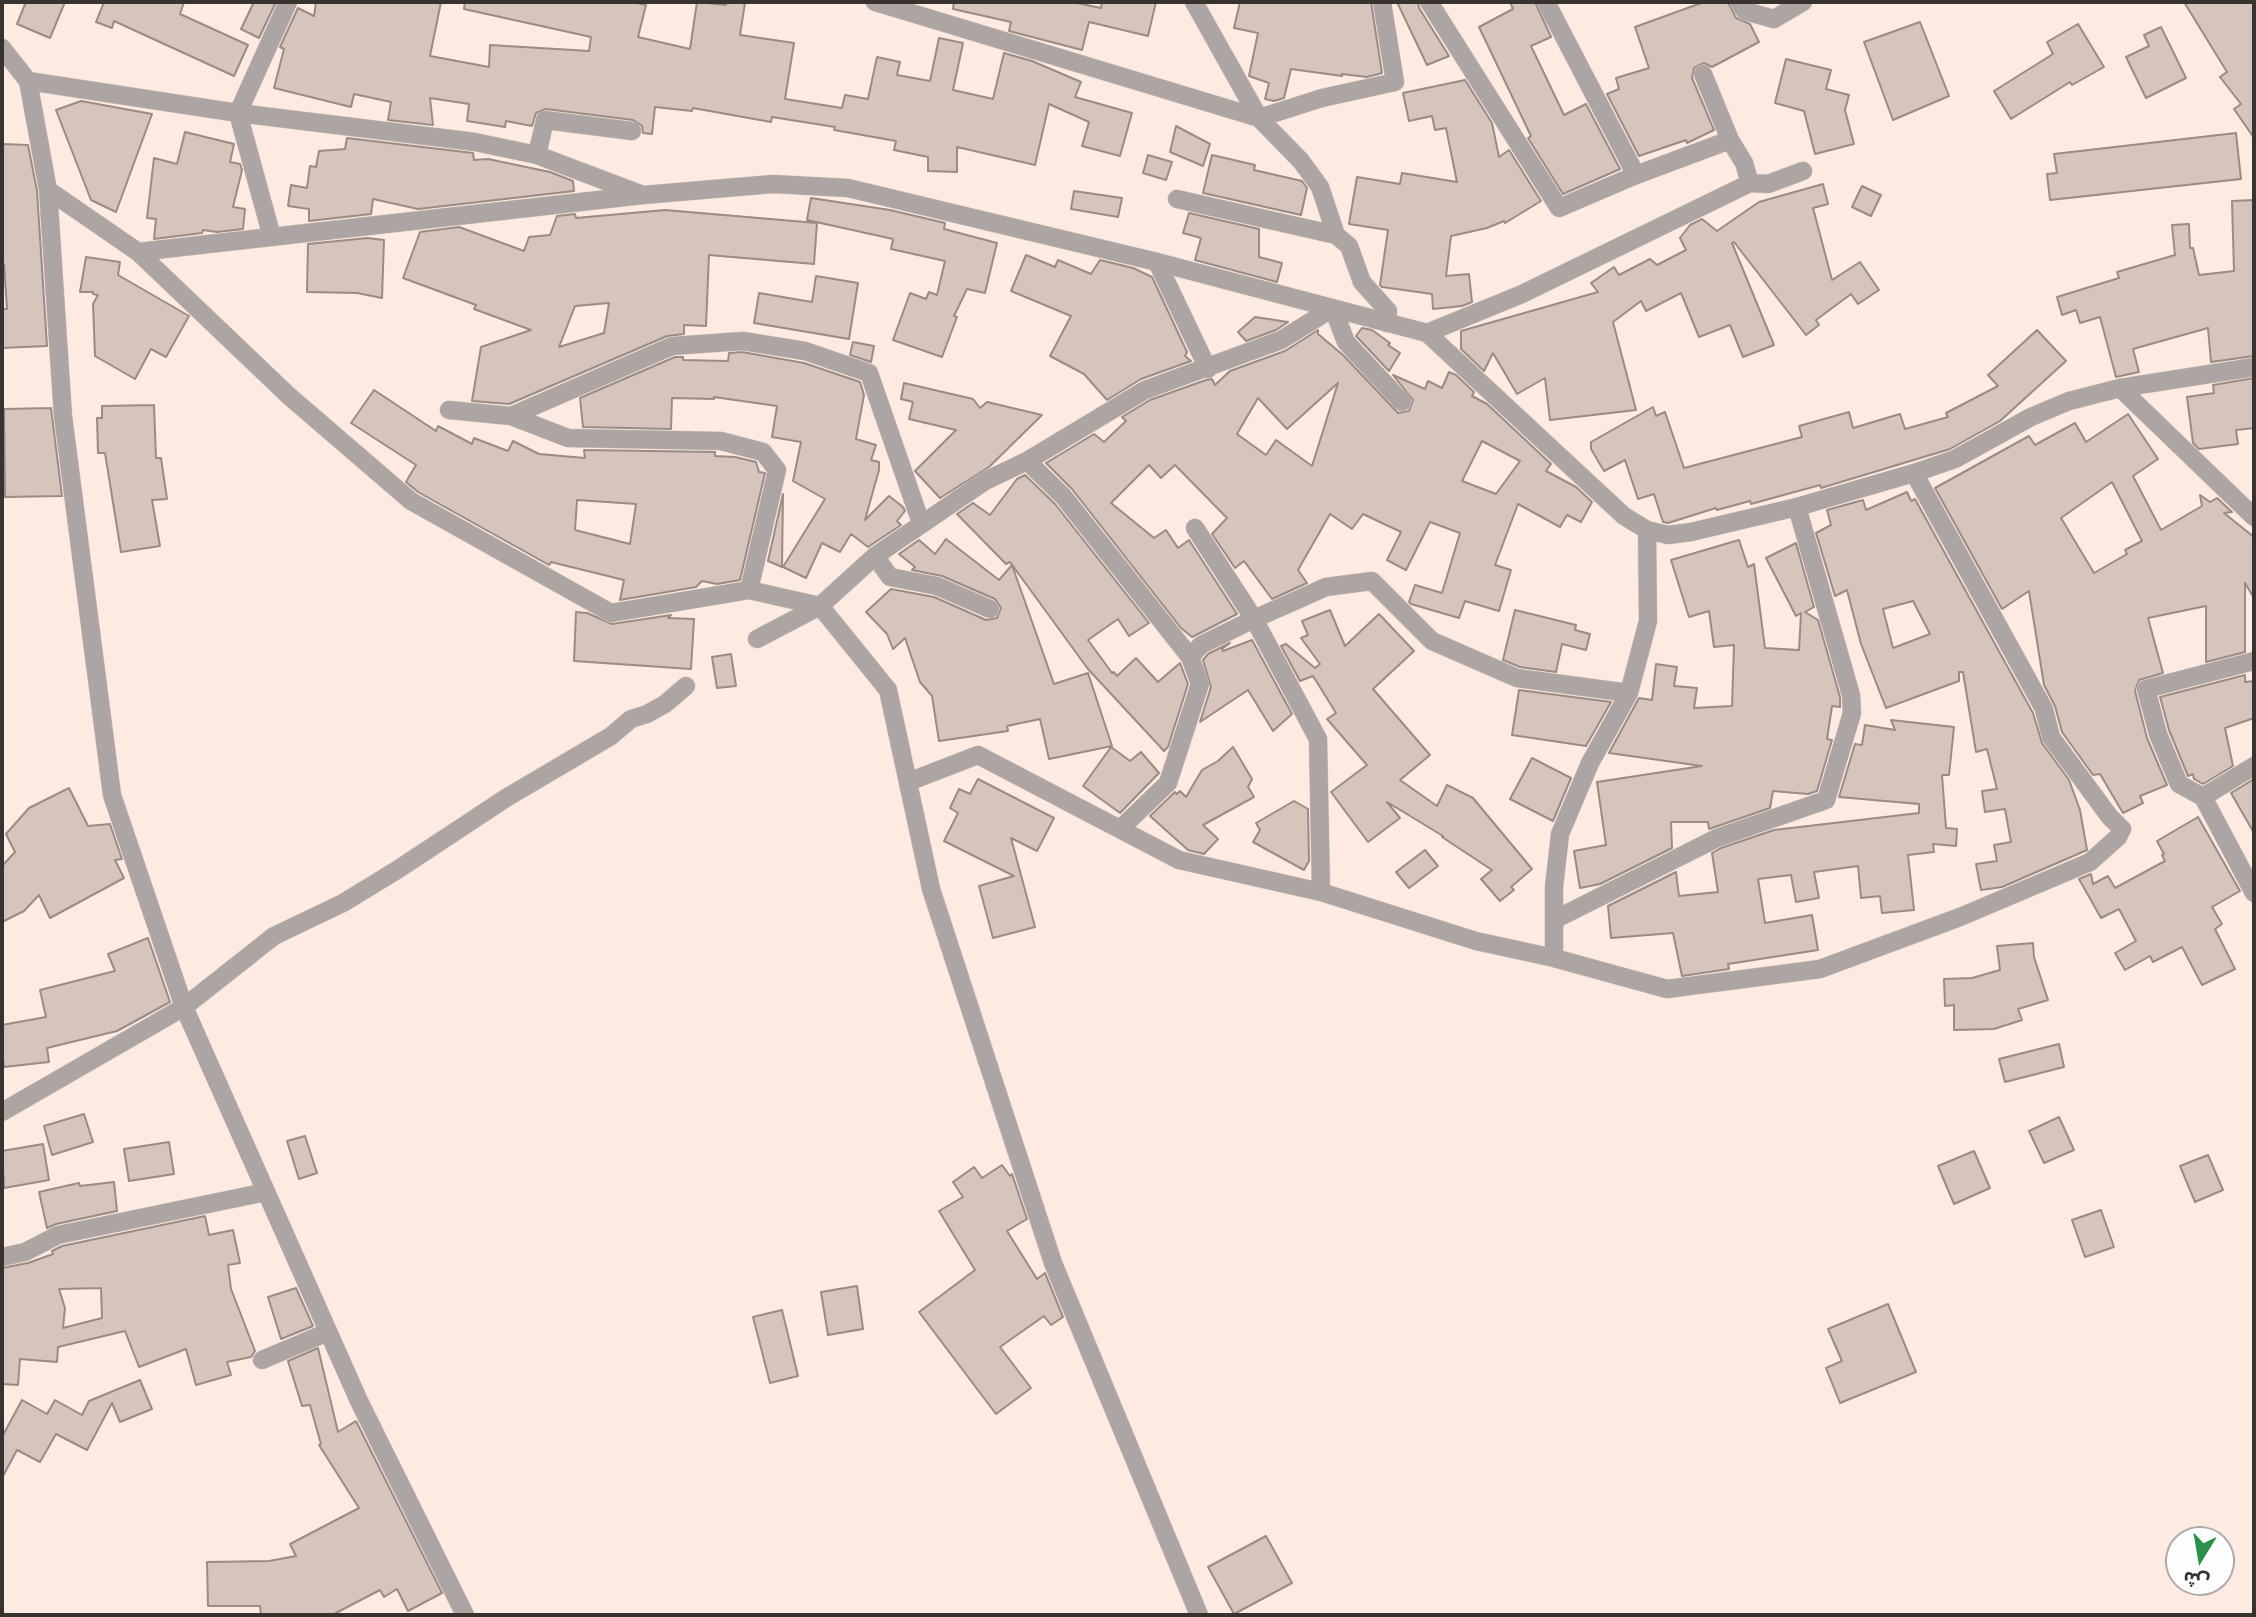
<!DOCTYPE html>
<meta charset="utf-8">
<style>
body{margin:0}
#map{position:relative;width:2256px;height:1617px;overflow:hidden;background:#fdebe2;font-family:"Libre Baskerville","Noto Sans Arabic",serif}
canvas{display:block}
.frame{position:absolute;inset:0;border:4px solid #39332f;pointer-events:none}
.north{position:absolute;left:2165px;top:1526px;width:70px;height:70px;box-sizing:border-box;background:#fcfdfc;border:2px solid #aeacaa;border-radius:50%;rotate:191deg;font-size:19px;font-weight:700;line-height:28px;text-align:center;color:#39332f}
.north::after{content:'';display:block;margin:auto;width:24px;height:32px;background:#299148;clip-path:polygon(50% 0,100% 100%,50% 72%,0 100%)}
</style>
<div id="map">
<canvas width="2256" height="1617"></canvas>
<div class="frame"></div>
<div class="north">ش</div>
</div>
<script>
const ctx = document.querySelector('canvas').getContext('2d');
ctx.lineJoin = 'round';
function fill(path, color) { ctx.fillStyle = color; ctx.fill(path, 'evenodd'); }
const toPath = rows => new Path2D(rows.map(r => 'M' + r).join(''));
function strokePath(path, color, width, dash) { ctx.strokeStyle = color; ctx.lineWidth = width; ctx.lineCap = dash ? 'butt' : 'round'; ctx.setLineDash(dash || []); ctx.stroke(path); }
const building = toPath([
 [26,2,65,2,50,38,17,24,26,2],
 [104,2,184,2,180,14,248,45,234,76,114,21,112,28,96,22,104,2],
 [254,2,276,2,259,38,241,29,254,2],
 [316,2,441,2,430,56,489,67,490,45,589,51,591,37,464,9,465,2,632,2,646,5,638,37,690,49,697,2,726,5,727,2,734,2,745,3,740,35,794,43,785,99,842,108,845,95,868,99,877,57,900,62,897,75,930,81,939,38,963,43,953,90,993,99,1004,53,1032,61,1081,82,1075,97,1132,113,1120,156,1082,146,1089,122,1049,104,1035,165,957,147,957,172,928,171,928,157,894,150,896,141,834,130,835,127,772,117,771,122,693,108,692,111,655,107,652,134,643,133,642,126,633,120,546,109,536,113,532,126,506,121,505,127,467,121,469,104,430,98,433,125,388,120,391,102,354,94,351,107,274,88,284,49,280,47,298,8,314,16,316,2],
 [954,2,1072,2,1101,8,1102,2,1156,2,1148,36,1089,22,1082,50,1009,31,1011,22,953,9,954,2],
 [1240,2,1371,2,1382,73,1367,77,1342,74,1342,76,1291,69,1284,98,1274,101,1265,99,1269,83,1249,76,1258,33,1234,28,1240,2],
 [1397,2,1418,2,1419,8,1449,56,1427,65,1397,2],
 [1510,2,1535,2,1551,37,1531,46,1564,115,1586,104,1620,169,1563,194,1528,138,1531,136,1479,27,1513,9,1510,2],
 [1704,2,1728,2,1736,18,1750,24,1759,42,1712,67,1704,63,1694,68,1692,78,1714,130,1687,143,1686,140,1639,156,1607,94,1619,89,1616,78,1649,68,1635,27,1704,2],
 [2184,2,2254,2,2254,138,2234,109,2241,104,2220,77,2227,72,2184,2],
 [1920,22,1949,96,1893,120,1864,42,1920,22],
 [2078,24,2104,67,2072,85,2070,82,2011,119,1994,91,2053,54,2047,42,2078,24],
 [2161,27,2186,78,2146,98,2126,57,2149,46,2144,35,2161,27],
 [1786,59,1831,70,1826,89,1849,95,1845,110,1854,144,1815,154,1804,111,1775,103,1786,59],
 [1465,80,1492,123,1499,157,1509,150,1541,201,1505,223,1504,221,1487,228,1451,236,1446,276,1469,274,1472,302,1462,306,1433,309,1432,294,1382,287,1380,285,1388,230,1349,224,1357,177,1400,184,1402,173,1457,182,1446,128,1435,130,1432,116,1409,121,1403,93,1465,80],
 [81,101,152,114,116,212,91,200,56,110,81,101],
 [1176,126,1210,144,1203,166,1170,152,1176,126],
 [185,132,234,144,230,162,240,164,242,170,233,207,245,209,243,229,217,232,203,230,202,233,154,239,156,219,147,218,154,158,177,164,185,132],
 [2236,133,2241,179,2050,200,2047,174,2057,173,2054,154,2236,133],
 [347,138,473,153,474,160,488,159,550,172,573,181,574,191,418,209,373,199,371,214,309,221,309,209,288,206,291,185,307,188,310,166,316,167,319,151,345,149,347,138],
 [2,144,28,145,37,191,47,346,2,348,2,309,7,309,4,264,2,264,2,144],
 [1148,155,1172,162,1166,180,1143,173,1148,155],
 [1212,155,1255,165,1254,170,1302,181,1307,188,1301,215,1203,193,1212,155],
 [1823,184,1828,204,1813,208,1832,280,1860,262,1879,290,1858,304,1851,294,1816,320,1819,325,1806,335,1734,242,1732,243,1774,345,1743,357,1730,325,1699,337,1681,293,1646,311,1641,301,1613,322,1636,410,1550,420,1545,378,1517,394,1493,353,1484,371,1461,349,1461,331,1598,292,1591,283,1614,267,1619,275,1650,259,1657,265,1686,250,1680,238,1690,225,1702,219,1717,231,1759,202,1823,184],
 [1862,186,1881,195,1871,216,1852,207,1862,186],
 [1074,191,1122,198,1118,217,1071,209,1074,191],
 [811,198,890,210,945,223,944,229,997,243,985,293,967,289,954,316,957,317,942,357,893,340,910,293,926,299,929,292,937,295,945,261,891,249,893,239,807,220,811,198],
 [2254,200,2254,356,2211,362,2208,328,2133,349,2139,372,2116,377,2100,317,2080,323,2076,310,2062,315,2057,297,2119,278,2117,272,2175,255,2172,225,2189,224,2190,248,2193,248,2199,275,2234,271,2232,201,2254,200],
 [665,210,817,223,814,264,709,255,706,326,684,325,684,334,667,336,509,404,472,401,481,347,531,330,474,309,476,305,403,278,420,232,459,227,524,251,529,237,550,235,557,216,575,214,576,218,665,210],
 [609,303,604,333,559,347,575,306,609,303],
 [1189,213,1259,229,1259,257,1282,263,1277,282,1195,260,1201,238,1183,233,1189,213],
 [367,238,384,240,382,298,357,293,307,292,308,244,367,238],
 [1026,255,1055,267,1058,260,1091,274,1100,260,1133,268,1152,277,1187,352,1185,356,1191,361,1141,379,1107,400,1084,374,1050,356,1071,316,1011,291,1026,255],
 [86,257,120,262,118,275,189,316,166,357,151,349,135,379,95,356,93,304,98,295,93,294,93,292,80,292,86,257],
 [816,276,858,283,849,339,754,323,759,293,812,302,816,276],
 [1255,317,1288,322,1276,330,1246,341,1238,332,1255,317],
 [1362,328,1372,330,1390,343,1388,345,1400,353,1389,371,1356,336,1362,328],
 [1318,330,1318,334,1343,355,1398,413,1409,411,1413,400,1393,375,1425,389,1428,381,1442,388,1449,372,1456,375,1474,392,1472,396,1487,404,1551,464,1546,471,1576,487,1592,502,1581,522,1567,515,1560,527,1518,504,1495,565,1511,570,1499,611,1465,601,1459,618,1411,604,1409,602,1415,585,1442,593,1460,533,1430,522,1406,570,1387,560,1401,532,1363,514,1352,529,1330,514,1298,570,1307,583,1272,599,1244,561,1235,568,1212,534,1227,518,1175,465,1161,478,1149,465,1111,503,1154,538,1166,530,1178,548,1189,540,1237,614,1192,637,1181,628,1072,489,1046,463,1094,434,1104,442,1126,421,1122,417,1150,400,1206,380,1212,379,1215,385,1230,371,1285,351,1318,330],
 [1338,383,1312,466,1276,440,1266,455,1237,434,1258,398,1287,429,1338,383],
 [1482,441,1520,461,1496,494,1462,481,1482,441],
 [2037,330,2066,361,2000,421,1950,449,1821,488,1820,485,1751,504,1750,501,1717,510,1716,508,1668,523,1663,522,1654,494,1638,499,1625,460,1604,471,1591,449,1591,442,1653,407,1656,416,1665,412,1684,468,1802,437,1799,426,1849,412,1853,428,1900,414,1905,429,1948,417,1946,413,1998,386,1988,375,2037,330],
 [853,342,874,346,871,362,850,355,853,342],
 [742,352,804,363,860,382,864,395,856,439,876,445,871,460,879,462,879,470,865,520,889,496,903,507,905,511,897,521,901,525,868,547,851,534,840,552,822,543,806,578,783,567,825,499,793,481,801,442,772,437,777,406,714,397,714,399,672,398,671,429,583,427,580,398,675,357,683,357,683,360,728,361,729,353,742,352],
 [2254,378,2254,428,2236,430,2238,444,2199,449,2193,443,2187,397,2214,393,2213,385,2254,378],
 [904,383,973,399,980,408,987,402,1042,415,989,467,940,498,915,471,956,430,909,419,913,402,901,399,904,383],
 [374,390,436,431,438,426,472,444,474,438,508,451,513,441,539,454,585,458,584,450,715,452,715,456,735,457,756,462,759,472,765,473,740,580,717,584,702,581,696,587,620,600,624,580,551,562,549,565,418,492,406,482,416,465,351,423,374,390],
 [577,500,636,504,630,544,575,530,577,500],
 [154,405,156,458,161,458,167,499,152,500,160,546,121,552,105,453,98,453,97,418,102,418,102,406,154,405],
 [51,408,62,496,5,497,4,409,51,408],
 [2128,414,2158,459,2133,476,2161,530,2202,506,2200,495,2210,502,2217,498,2232,512,2224,513,2254,537,2254,598,2245,583,2245,652,2206,662,2206,606,2148,618,2163,673,2139,680,2135,691,2147,738,2167,785,2140,796,2143,803,2123,813,2100,774,2093,775,2062,732,2055,706,2044,685,2029,591,2002,609,1935,488,2029,436,2035,445,2075,423,2086,442,2128,414],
 [2112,482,2142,541,2125,550,2127,554,2094,573,2061,518,2112,482],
 [1025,475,1055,504,1149,623,1129,636,1118,619,1088,640,1112,673,1114,672,1117,676,1136,658,1158,682,1180,663,1188,684,1168,747,1164,751,1088,669,1010,562,1006,564,957,514,973,503,990,515,1017,479,1025,475],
 [1907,492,1911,501,1915,499,2033,713,2042,743,2069,780,2080,810,2087,850,2002,887,1981,890,1976,864,1997,861,1994,845,2011,842,2005,809,1985,812,1982,791,1997,789,1987,749,1976,752,1963,672,1959,672,1959,681,1886,708,1861,644,1847,590,1835,596,1816,533,1831,525,1827,510,1863,500,1866,510,1907,492],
 [1913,601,1930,634,1893,648,1883,609,1913,601],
 [783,494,782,567,768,561,783,494],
 [946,539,999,580,1012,565,1054,684,1088,673,1112,746,1049,759,1040,719,1007,726,1008,731,939,741,932,696,920,682,905,638,893,649,887,634,866,612,891,589,934,597,986,620,997,618,1001,608,995,599,942,576,912,570,915,567,899,554,919,540,935,554,946,539],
 [1739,540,1748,567,1754,564,1765,648,1799,650,1801,613,1796,616,1766,558,1796,543,1814,607,1805,612,1818,620,1840,697,1840,707,1832,706,1827,739,1832,740,1817,791,1808,794,1773,791,1770,808,1709,829,1708,822,1671,822,1672,848,1600,884,1580,888,1574,851,1606,845,1597,782,1702,766,1609,753,1639,698,1652,700,1656,664,1677,667,1674,686,1697,688,1694,708,1732,706,1734,645,1714,647,1709,611,1689,617,1671,560,1739,540],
 [1330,610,1345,646,1379,614,1414,651,1373,689,1430,755,1400,780,1437,806,1447,785,1473,798,1532,869,1511,887,1514,890,1500,901,1481,879,1492,870,1442,837,1443,836,1387,802,1400,818,1368,842,1331,792,1367,765,1327,719,1336,713,1313,676,1300,681,1281,646,1286,644,1315,668,1320,664,1301,638,1308,635,1302,621,1330,610],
 [1515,610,1576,625,1575,630,1590,634,1586,650,1562,644,1556,672,1520,667,1503,660,1515,610],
 [576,612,587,613,612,624,671,615,668,618,694,619,691,669,574,661,576,612],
 [1252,640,1292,714,1273,731,1248,690,1200,722,1211,687,1203,660,1208,654,1230,643,1222,649,1223,651,1252,640],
 [731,654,736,686,717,688,712,657,731,654],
 [2245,675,2245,682,2254,681,2254,718,2225,728,2233,766,2203,784,2194,779,2193,774,2188,776,2169,730,2160,697,2245,675],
 [1519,690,1611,702,1586,746,1512,735,1519,690],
 [1891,720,1954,727,1949,775,1942,775,1946,828,1957,829,1956,846,1933,844,1934,852,1908,855,1914,910,1882,913,1880,896,1861,898,1858,866,1814,872,1819,898,1796,902,1791,875,1758,879,1765,923,1812,915,1818,950,1728,964,1729,969,1682,976,1673,933,1611,938,1608,906,1676,872,1679,896,1718,892,1712,853,1721,848,1774,830,1919,813,1919,804,1839,797,1855,744,1862,745,1865,725,1895,730,1891,720],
 [1111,747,1130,761,1141,752,1159,773,1120,813,1083,786,1111,747],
 [1233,747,1252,779,1248,787,1254,797,1203,825,1218,839,1204,854,1188,850,1150,816,1175,792,1177,794,1180,791,1186,797,1202,770,1218,761,1233,747],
 [1532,758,1571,778,1553,821,1510,799,1532,758],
 [978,779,1054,818,1037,851,1011,838,1035,927,993,938,979,886,1014,876,944,841,958,813,950,808,959,789,970,794,978,779],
 [2254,779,2254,833,2231,793,2254,779],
 [69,788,88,826,110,824,122,859,115,860,124,878,50,918,39,895,24,911,2,922,2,866,15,852,6,834,29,808,69,788],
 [1294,801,1308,809,1309,861,1304,870,1253,842,1260,830,1256,823,1294,801],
 [2198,817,2240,891,2212,907,2222,924,2215,929,2235,969,2202,985,2182,947,2153,962,2150,956,2125,970,2115,953,2136,941,2119,909,2101,918,2079,879,2091,874,2093,884,2108,876,2115,888,2165,861,2162,855,2164,854,2157,841,2198,817],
 [1425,850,1438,866,1409,888,1396,872,1425,850],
 [148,938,170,1002,117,1031,47,1048,49,1062,4,1067,2,1052,2,1025,46,1017,40,990,115,971,108,954,148,938],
 [2033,943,2034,957,2048,1000,2018,1009,2022,1020,1994,1029,1954,1030,1954,1005,1945,1006,1944,979,1972,978,2000,970,1997,946,2033,943],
 [2059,1044,2064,1067,2005,1082,1999,1059,2059,1044],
 [84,1114,93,1142,52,1155,44,1126,84,1114],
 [2059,1117,2074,1150,2044,1163,2029,1131,2059,1117],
 [305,1136,317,1173,299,1179,287,1141,305,1136],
 [169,1142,174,1174,129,1181,124,1149,169,1142],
 [43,1144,49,1180,4,1188,2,1151,43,1144],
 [1974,1151,1990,1188,1954,1204,1938,1166,1974,1151],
 [2208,1155,2223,1190,2195,1202,2180,1166,2208,1155],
 [1002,1165,1010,1176,1012,1174,1027,1219,1007,1231,1037,1279,1045,1273,1063,1317,1051,1325,1044,1316,1000,1347,1031,1388,996,1414,919,1312,975,1270,939,1211,963,1197,953,1182,974,1167,982,1178,1002,1165],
 [114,1182,117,1211,56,1224,47,1228,39,1192,79,1183,80,1186,114,1182],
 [2101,1210,2114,1247,2085,1257,2072,1220,2101,1210],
 [205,1216,209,1235,233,1230,240,1263,228,1265,231,1289,255,1351,251,1357,227,1362,231,1375,196,1385,186,1349,139,1367,125,1331,58,1347,57,1362,20,1359,18,1385,2,1384,2,1268,28,1263,53,1254,52,1251,62,1246,205,1216],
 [101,1288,102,1318,63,1328,65,1308,59,1289,101,1288],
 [857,1286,863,1329,828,1335,821,1292,857,1286],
 [296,1288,313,1326,281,1339,268,1297,296,1288],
 [1888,1304,1916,1372,1840,1403,1826,1368,1842,1361,1828,1329,1888,1304],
 [782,1310,798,1376,770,1383,753,1317,782,1310],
 [318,1348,338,1432,356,1421,442,1593,408,1611,397,1589,384,1597,380,1590,332,1615,261,1615,260,1606,208,1606,207,1562,269,1561,296,1556,290,1544,359,1508,319,1445,321,1444,310,1405,302,1406,288,1361,318,1348],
 [140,1380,152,1409,120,1422,112,1403,87,1450,56,1434,40,1462,17,1450,2,1478,2,1437,22,1400,47,1414,55,1400,82,1415,89,1401,140,1380],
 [1266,1536,1292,1583,1234,1614,1208,1567,1266,1536]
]);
fill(building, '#d6c5bd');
strokePath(building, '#9b8b83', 2);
const street = toPath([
 [875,2,1259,118,1301,161,1320,187,1336,235],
 [1194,2,1259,118,1322,98,1395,82,1382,2],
 [1429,2,1559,208,1636,175,1730,140],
 [1546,2,1636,175],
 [1739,2,1745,11,1774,19,1803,2],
 [2,48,28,81,48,190,63,416,112,795,184,1007,359,1401,465,1615],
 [1703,74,1730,140,1744,163,1750,183],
 [28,81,238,113,475,142,537,155,640,194],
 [537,155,545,120,632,131],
 [48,190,138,252,643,195,773,184,848,188,1157,262,1427,333,1624,516,1647,530,1668,535,1691,532,1797,507,1914,473,1955,459,2031,417,2069,401,2120,388,2254,367],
 [1177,199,1336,235,1349,246,1362,282,1388,311,1387,323],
 [272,237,238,113,288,2],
 [138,252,289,396,411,501,611,613,749,590,820,606,888,690,931,889,1053,1263,1199,1615],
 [1157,262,1208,369],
 [1427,333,1522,294,1750,183,1768,184,1803,171],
 [2120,388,2254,517],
 [449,410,511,416,568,438,721,441,763,452,777,470,749,590],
 [511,416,672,346,743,341,805,351,869,373,921,523],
 [1027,461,1063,496,1190,657,1200,684,1168,783,1120,829],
 [1195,528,1254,619,1318,739,1321,892],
 [875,556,890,577,937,586,990,609],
 [757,639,820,606,875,556,985,481,1027,461,1145,390,1281,340,1333,308,1346,342,1402,402],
 [1190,657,1201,645,1254,619,1326,587,1372,581,1432,641,1517,678,1629,693],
 [2254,661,2146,689,2158,734,2179,784,2203,797,2254,893],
 [908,782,978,755,1179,860,1321,892,1476,941,1554,958,1667,989,1820,969,1960,917,2090,862,2118,837,2122,829,2109,816,2051,737,2044,709,1914,473],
 [2203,797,2254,766],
 [1554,920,1717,838,1826,800,1852,713,1851,695,1797,507],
 [1554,958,1554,887,1560,834,1590,763,1629,693,1648,621,1647,530],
 [2,1112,184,1007,274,936,343,903,397,870,506,798,611,736,631,719,647,714,665,704,686,686],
 [2,1257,25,1252,58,1235,266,1192],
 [262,1360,328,1332]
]);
strokePath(street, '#d6c6be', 19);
strokePath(street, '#ada4a4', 18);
</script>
